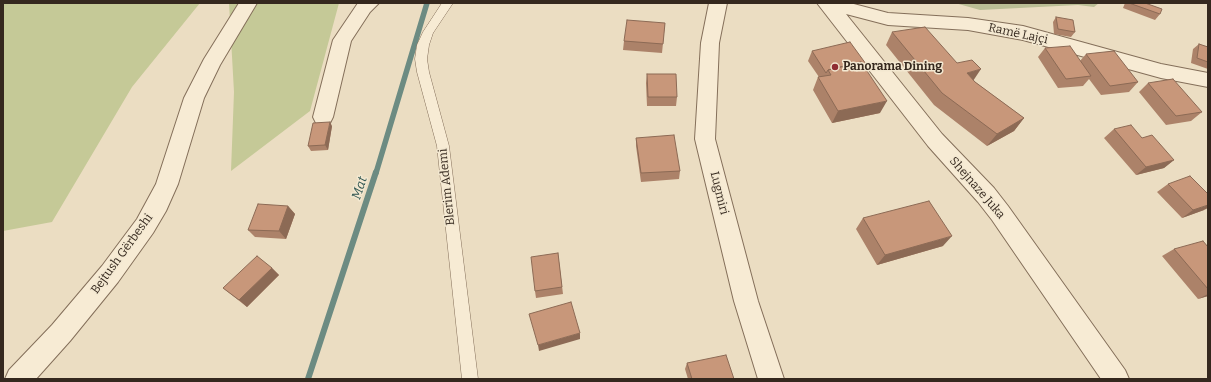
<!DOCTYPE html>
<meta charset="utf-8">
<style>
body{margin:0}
#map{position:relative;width:1211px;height:382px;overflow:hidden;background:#ebddc2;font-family:Bitter,serif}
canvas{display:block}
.frame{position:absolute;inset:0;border:4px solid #35281e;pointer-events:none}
</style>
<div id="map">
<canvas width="1211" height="382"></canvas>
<div class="frame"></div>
</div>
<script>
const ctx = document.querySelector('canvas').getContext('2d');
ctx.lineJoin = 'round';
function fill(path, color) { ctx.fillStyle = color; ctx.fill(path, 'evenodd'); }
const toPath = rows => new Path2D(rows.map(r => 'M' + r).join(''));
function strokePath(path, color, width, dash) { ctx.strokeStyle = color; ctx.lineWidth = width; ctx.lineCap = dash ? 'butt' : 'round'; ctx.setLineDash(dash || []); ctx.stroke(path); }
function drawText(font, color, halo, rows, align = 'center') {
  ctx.font = font + ' Bitter,serif'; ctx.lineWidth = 3; ctx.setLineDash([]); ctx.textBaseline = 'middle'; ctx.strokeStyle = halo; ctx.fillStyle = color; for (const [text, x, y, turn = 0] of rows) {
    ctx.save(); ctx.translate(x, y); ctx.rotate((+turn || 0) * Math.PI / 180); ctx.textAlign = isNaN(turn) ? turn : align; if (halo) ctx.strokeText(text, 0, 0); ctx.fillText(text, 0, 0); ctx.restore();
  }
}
fill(toPath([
 [3,3,200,3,132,87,52,222,3,231],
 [229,3,339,3,310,111,231,171,234,92]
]), '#c5c997');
fill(toPath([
 [955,3,1099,3,1094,7,1078,5,980,10]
]), '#bbbe95');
strokePath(toPath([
 [376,173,427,3]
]), '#6c8b82', 5.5);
strokePath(toPath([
 [308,379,376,172]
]), '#6c8b82', 6);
const lane = toPath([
 [442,3,453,3,433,33,429,45,427,59,429,72,449,146,478,379,462,379,437,146,417,72,415,59,417,45,423,32,442,3]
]);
const street = toPath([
 [239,3,257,3,220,65,204,98,178,184,166,211,153,233,118,282,70,341,36,379,5,379,9,370,52,325,102,266,137,219,156,184,184,98,204,59,239,3],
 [358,3,379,3,370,12,351,41,333,117,330,123,323,125,316,123,313,117,333,40,358,3],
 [709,3,727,3,719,43,715,139,758,301,784,379,758,379,734,301,695,139,701,43,709,3],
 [817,3,850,3,888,13,968,18,1023,26,1161,64,1208,73,1208,87,1161,78,1023,40,968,30,888,25,846,14,942,134,994,188,1008,206,1125,370,1129,379,1101,379,992,220,978,202,928,146,817,3]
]);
strokePath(lane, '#846f5a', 1);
strokePath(street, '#846f5a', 2);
fill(lane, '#f7ebd4');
fill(street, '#f7ebd4');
fill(toPath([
 [1125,3,1145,3,1160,14,1155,20,1123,8],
 [1056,17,1075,32,1071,37,1054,34,1053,22],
 [665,23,662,53,623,50,624,41],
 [892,32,957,63,975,82,1024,118,1014,131,987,146,934,105,886,45],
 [1199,44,1208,47,1208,69,1191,63,1193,49],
 [1045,48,1080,61,1086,54,1138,82,1129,92,1101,95,1089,79,1083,86,1058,88,1038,57],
 [812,51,864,66,880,113,832,123,813,90,818,77,819,77,808,61],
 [647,74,677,97,676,106,647,106,646,83],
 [1148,83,1202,112,1191,121,1166,125,1139,92],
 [332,126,328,150,311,151,308,146],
 [1114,129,1142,138,1174,160,1164,168,1136,175,1104,138],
 [636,138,680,171,679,179,641,182,636,146],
 [1168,184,1204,210,1182,218,1157,192],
 [288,206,295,214,286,239,255,237,248,230],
 [863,218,943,246,877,265,856,229],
 [1208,247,1208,296,1198,299,1162,256,1174,249],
 [558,253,563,294,536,298,535,291],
 [272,268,279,275,247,307,223,288],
 [687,363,734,379,688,379,685,369]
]), '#ac8269');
fill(toPath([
 [981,69,973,81,967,73],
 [887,101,880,113,832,123,838,111],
 [1024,118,1014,131,987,146,997,134],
 [330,122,332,126,328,150,325,145],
 [1174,160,1164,168,1136,175,1146,167],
 [1208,205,1208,208,1204,210,1182,218,1193,210],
 [288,206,295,214,286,239,279,231],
 [952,236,943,246,877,265,885,255],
 [272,268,279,275,247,307,239,300],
 [1208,294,1208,296,1198,299],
 [580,333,580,339,539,351,538,345]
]), '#8c6a55');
const building = toPath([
 [1129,3,1145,3,1162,9,1160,14,1129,3],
 [1056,17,1073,20,1075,32,1058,29,1056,17],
 [627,20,665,23,663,44,624,41,627,20],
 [925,27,957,63,972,60,981,69,967,73,975,82,1024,118,997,134,942,93,892,32,925,27],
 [850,42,866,64,863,64,861,62,828,70,826,73,812,51,850,42],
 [1199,44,1208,47,1208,62,1197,58,1199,44],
 [1070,46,1091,76,1066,79,1045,48,1070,46],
 [1114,51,1138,82,1110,86,1086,54,1114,51],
 [861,62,887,101,838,111,818,77,831,75,828,70,861,62],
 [647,74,676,74,677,97,648,97,647,74],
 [1173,79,1202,112,1176,116,1148,83,1173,79],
 [330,122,325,145,308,146,313,123,330,122],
 [1131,125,1142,138,1152,135,1174,160,1146,167,1114,129,1131,125],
 [674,135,680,171,641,173,636,138,674,135],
 [1190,176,1208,194,1208,205,1193,210,1168,184,1190,176],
 [929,201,952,236,885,255,863,218,929,201],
 [258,204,288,206,279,231,248,230,258,204],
 [1203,241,1208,247,1208,289,1174,249,1203,241],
 [558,253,562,287,535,291,531,257,558,253],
 [257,256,272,268,239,300,223,288,257,256],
 [571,302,580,333,538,345,529,314,571,302],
 [726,355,734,379,692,379,687,363,726,355]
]);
fill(building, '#c8977a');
strokePath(building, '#8c6a55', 1);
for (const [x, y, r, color] of [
 [835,67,4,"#902d32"]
]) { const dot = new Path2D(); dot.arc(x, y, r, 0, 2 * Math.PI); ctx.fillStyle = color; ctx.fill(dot); strokePath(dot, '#f3e8d1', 1.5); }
drawText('12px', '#35281e', '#f3e8d1', [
 ["Ramë Lajçi",1018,34,12],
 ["Blerim Ademi",447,187,-96],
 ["Shejnaze Juka",977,188,49],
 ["Lugmiri",719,193,76],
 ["Bejtush Gërbeshi",122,254,-54]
]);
drawText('bold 12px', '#35281e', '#f3e8d1', [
 ["Panorama Dining",843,67]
], 'left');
drawText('italic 13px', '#2e544f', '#f3e8d1', [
 ["Mat",360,188,-72]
]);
</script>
